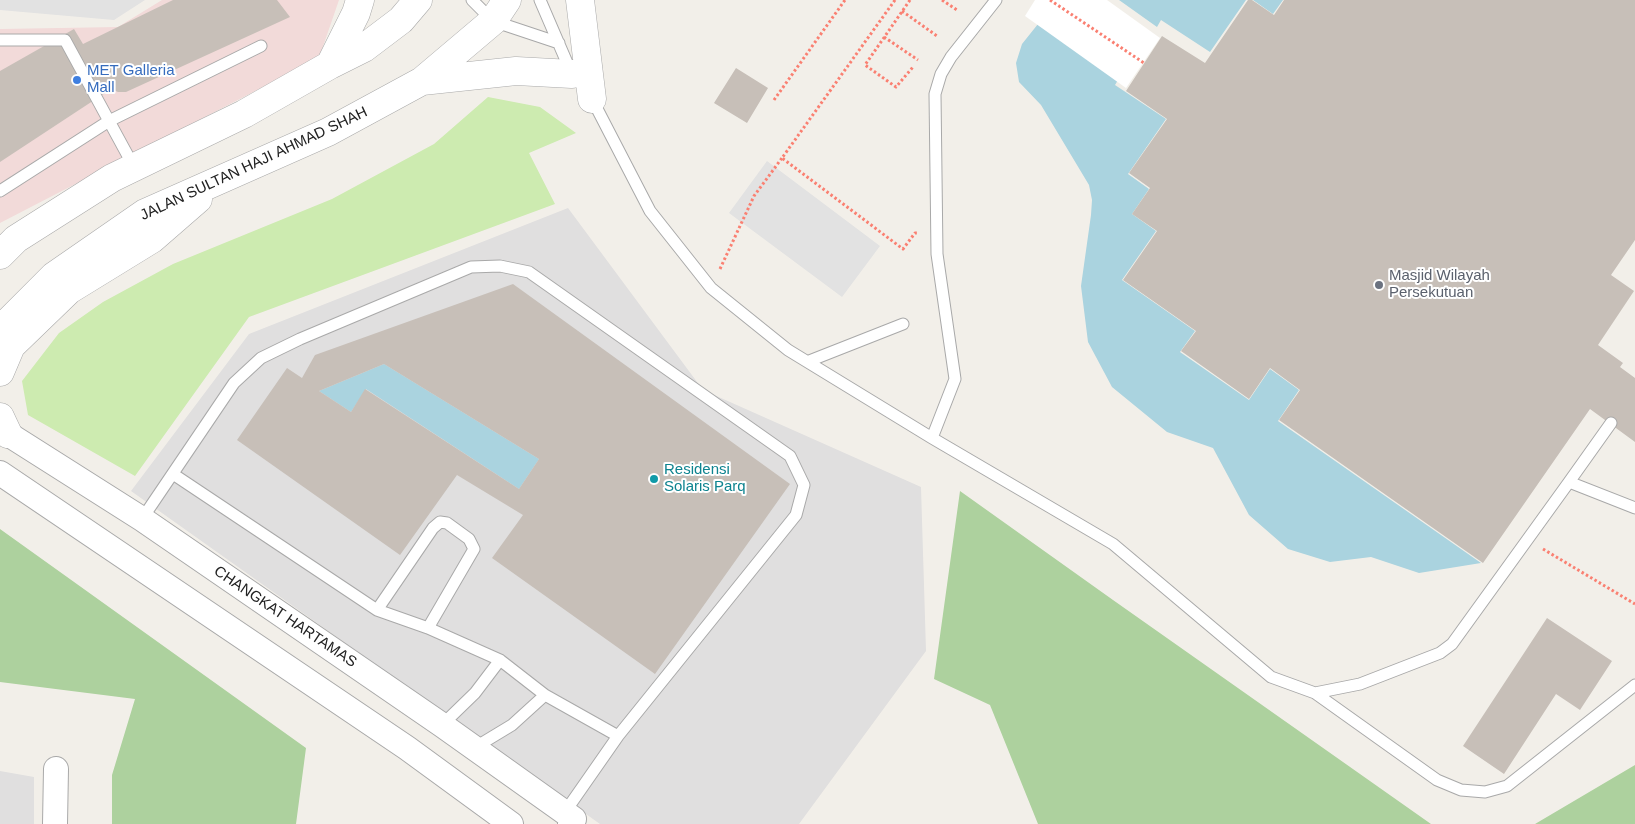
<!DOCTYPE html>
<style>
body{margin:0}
canvas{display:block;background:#f2efe9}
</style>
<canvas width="1635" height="824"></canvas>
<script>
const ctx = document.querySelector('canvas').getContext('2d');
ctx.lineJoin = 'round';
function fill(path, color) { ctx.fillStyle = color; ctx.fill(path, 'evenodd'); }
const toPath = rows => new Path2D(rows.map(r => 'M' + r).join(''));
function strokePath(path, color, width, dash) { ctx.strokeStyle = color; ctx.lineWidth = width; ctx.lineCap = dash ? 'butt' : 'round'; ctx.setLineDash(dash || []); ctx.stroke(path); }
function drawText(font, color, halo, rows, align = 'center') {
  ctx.font = font + ' Arial,sans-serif'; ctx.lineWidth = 4; ctx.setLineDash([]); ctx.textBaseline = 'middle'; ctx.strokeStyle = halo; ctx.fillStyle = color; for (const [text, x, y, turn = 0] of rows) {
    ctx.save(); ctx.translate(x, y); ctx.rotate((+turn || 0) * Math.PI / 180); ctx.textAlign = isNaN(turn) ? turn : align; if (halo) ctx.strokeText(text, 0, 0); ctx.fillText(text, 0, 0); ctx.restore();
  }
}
fill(toPath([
 [568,208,703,390,921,487,926,651,799,824,600,824,131,491,249,334],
 [0,771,34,777,34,824,0,824]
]), '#e0dfdf');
fill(toPath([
 [162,0,339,0,319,58,0,223,0,29,118,27]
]), '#f2dad9');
fill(toPath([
 [488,97,540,107,576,133,529,153,555,204,249,317,135,476,28,415,22,381,59,333,103,302,173,264,332,199,434,144]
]), '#cdebb0');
fill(toPath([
 [960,491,1113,600,1431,824,1038,824,990,705,934,679],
 [0,529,306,748,296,824,112,824,112,775,135,699,0,682],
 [1635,765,1635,824,1535,824]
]), '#add19e');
fill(toPath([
 [0,0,145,0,114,20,0,10],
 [767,161,880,246,842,297,729,213]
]), '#e2e2e2');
fill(toPath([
 [1119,0,1246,0,1210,52,1161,20,1157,27],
 [1253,0,1283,0,1273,14],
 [1038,24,1118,80,1115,85,1166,119,1128,174,1149,189,1132,214,1156,231,1122,280,1195,331,1180,352,1249,400,1270,369,1299,390,1278,421,1481,563,1419,573,1371,557,1330,562,1288,549,1249,515,1213,448,1167,432,1112,387,1088,342,1081,286,1091,215,1092,200,1089,185,1041,105,1019,82,1016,63,1022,44],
 [384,364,539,459,519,489,366,389,351,412,319,391]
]), '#aad3df');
fill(toPath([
 [1035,0,1107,0,1160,38,1126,88,1025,16]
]), '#fff');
fill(toPath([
 [173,0,277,0,290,17,126,92,118,92,111,89,0,162,0,71,74,29,83,44],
 [1248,0,1252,0,1274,15,1284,0,1635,0,1635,240,1611,275,1634,291,1598,345,1623,363,1620,367,1635,378,1635,442,1590,409,1483,563,1279,420,1300,390,1270,368,1249,399,1181,351,1196,331,1123,280,1157,231,1132,214,1150,188,1129,173,1167,119,1126,91,1162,36,1205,63],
 [736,68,768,88,747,123,714,103],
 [513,284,790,484,655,674,492,558,523,515,457,475,400,555,237,440,287,368,302,378,315,355],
 [384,364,539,459,519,489,365,389,351,412,319,391],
 [1547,618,1612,661,1580,710,1556,694,1504,774,1463,746]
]), '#c7bfb8');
const service = toPath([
 [472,0,493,21,559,43],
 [540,0,571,72],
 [0,40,65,40,109,121,0,191],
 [592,99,650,211,711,288,788,350,932,438,1113,544,1271,677,1315,693,1437,780,1461,790,1485,792,1507,786,1635,685],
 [134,167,109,121,261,46],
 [809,361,903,324],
 [1611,423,1569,482,1635,508],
 [932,438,955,379,937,254,935,94,941,74,951,57,996,0],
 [173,474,377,610,428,628,500,660,545,695,618,736],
 [142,519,234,383,261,358,300,339,471,267,500,266,529,272,790,456,804,485,796,515,618,736,565,812],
 [377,610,433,528,440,522,447,523,469,539,474,549,428,628],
 [1315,693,1360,684,1440,653,1452,644,1569,482],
 [442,725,475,693,500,660],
 [474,748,512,725,545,695]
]);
const minor = toPath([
 [0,432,8,434,142,519,442,725,574,819,570,824],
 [0,473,407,748,511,824],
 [55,824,56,769]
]);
const tertiary = toPath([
 [580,0,592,99],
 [330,65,356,13,360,0],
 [422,81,516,71,572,74],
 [0,255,16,239,112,178,244,114,330,65,364,48,401,20,418,0],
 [0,330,54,276,145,213,328,132,422,81,493,21,507,0],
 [0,372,11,346,69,290,152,239,198,199],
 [0,417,8,434]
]);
strokePath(service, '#a9a9a9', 13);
strokePath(minor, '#a9a9a9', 26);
strokePath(tertiary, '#a9a9a9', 29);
strokePath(toPath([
 [895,0,782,158,903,249,915,233,918,233],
 [910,0,865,65,896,87,913,67],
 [942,0,957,10],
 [1050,0,1144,63],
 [902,11,937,36],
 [884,37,918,60],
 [774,100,845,0],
 [720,269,754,196,782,158],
 [1543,549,1635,604]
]), '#fa8072', 3, [2.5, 2.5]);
strokePath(service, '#fff', 11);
strokePath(minor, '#fff', 24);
strokePath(tertiary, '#fff', 28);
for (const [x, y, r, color] of [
 [77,80,5,"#3f7fe0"],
 [1379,285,5,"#6b7280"],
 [654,479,5,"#0f9aa8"]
]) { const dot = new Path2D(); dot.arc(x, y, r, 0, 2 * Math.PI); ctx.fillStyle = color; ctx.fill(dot); strokePath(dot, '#fff', 2); }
drawText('15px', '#366cbe', '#fff', [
 ["MET Galleria",87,71],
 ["Mall",87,88]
], 'left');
drawText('15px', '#222', '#fff', [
 ["JALAN SULTAN HAJI AHMAD SHAH",254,164,-25],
 ["CHANGKAT HARTAMAS",285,617,34]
]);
drawText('15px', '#5b616d', '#fff', [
 ["Masjid Wilayah",1389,276],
 ["Persekutuan",1389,293]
], 'left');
drawText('15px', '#0d838f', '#fff', [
 ["Residensi",664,470],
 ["Solaris Parq",664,487]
], 'left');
</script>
